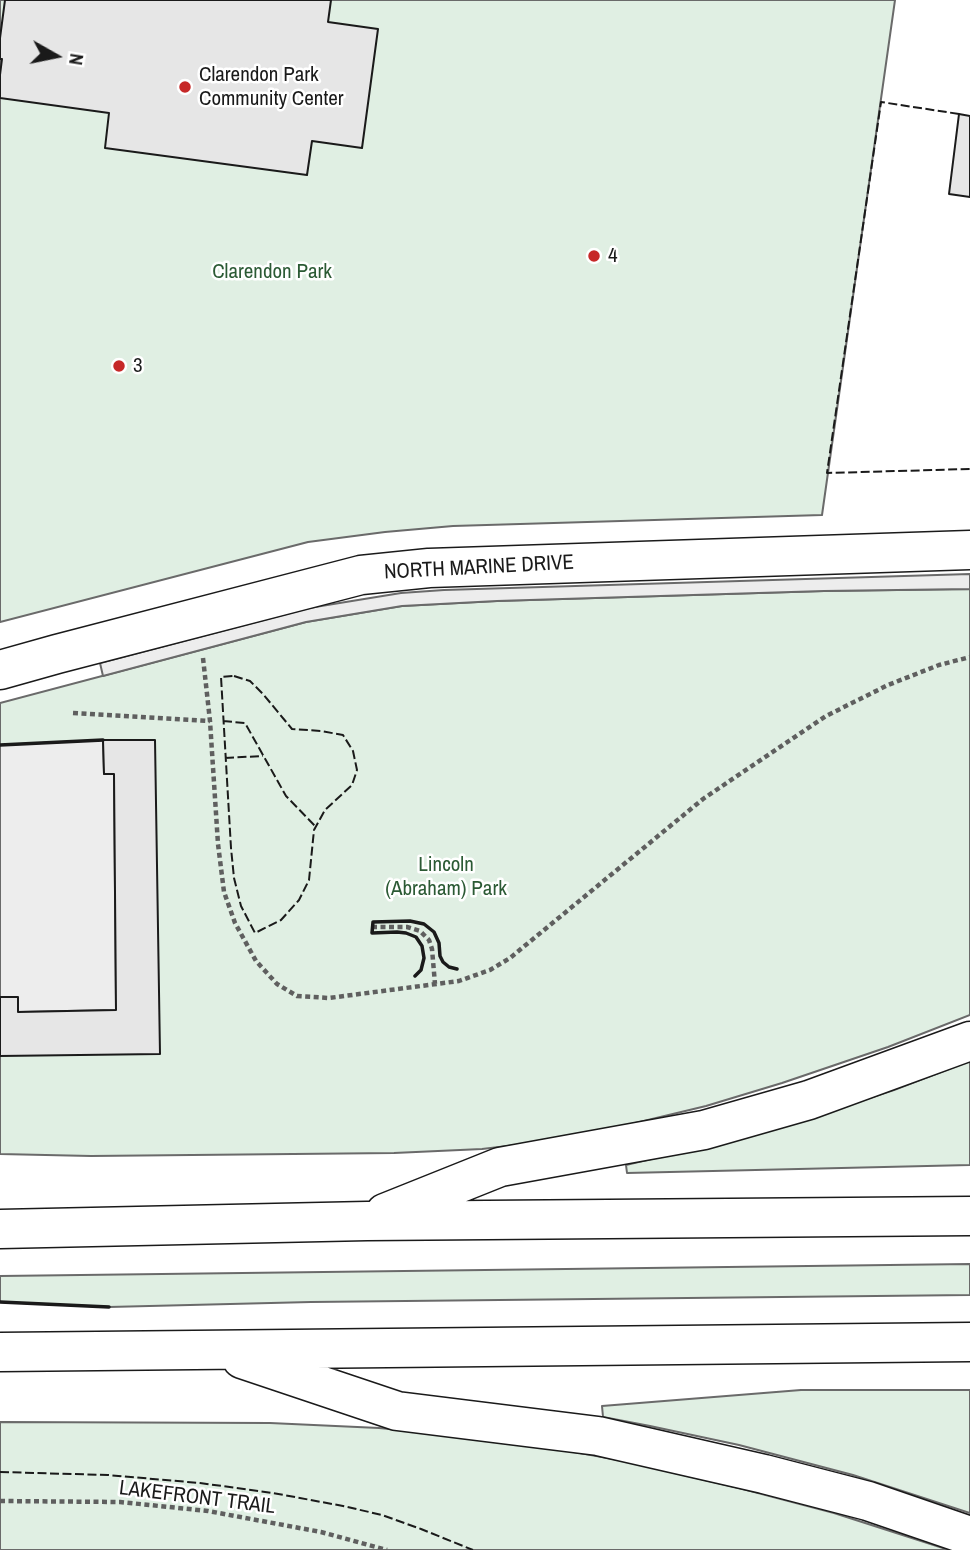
<!DOCTYPE html>
<style>
body{margin:0}
#map{position:relative;width:970px;height:1550px;overflow:hidden;background:#fff;font-family:"Archivo Narrow",sans-serif}
canvas{display:block}
.north{position:absolute;left:21px;top:21px;width:70px;height:70px;-webkit-text-stroke:5px #fff;paint-order:stroke;rotate:99deg;font-size:19px;font-weight:700;line-height:28px;text-align:center;color:#1a1a1a}
.north::after{content:'';display:block;margin:auto;width:24px;height:32px;background:#1a1a1a;clip-path:polygon(50% 0,100% 100%,50% 72%,0 100%)}
</style>
<div id="map">
<canvas width="970" height="1550"></canvas>
<div class="north">N</div>
</div>
<script>
const ctx = document.querySelector('canvas').getContext('2d');
ctx.lineJoin = 'round';
function fill(path, color) { ctx.fillStyle = color; ctx.fill(path, 'evenodd'); }
const toPath = rows => new Path2D(rows.map(r => 'M' + r).join(''));
function strokePath(path, color, width, dash) { ctx.strokeStyle = color; ctx.lineWidth = width; ctx.lineCap = dash ? 'butt' : 'round'; ctx.setLineDash(dash || []); ctx.stroke(path); }
function drawText(font, color, halo, rows, align = 'center') {
  ctx.font = font + ' "Archivo Narrow",sans-serif'; ctx.lineWidth = 5; ctx.setLineDash([]); ctx.textBaseline = 'middle'; ctx.strokeStyle = halo; ctx.fillStyle = color; for (const [text, x, y, turn = 0] of rows) {
    ctx.save(); ctx.translate(x, y); ctx.rotate((+turn || 0) * Math.PI / 180); ctx.textAlign = isNaN(turn) ? turn : align; if (halo) ctx.strokeText(text, 0, 0); ctx.fillText(text, 0, 0); ctx.restore();
  }
}
const green = toPath([
 [0,0,895,0,822,515,453,526,385,532,308,542,0,622,0,0],
 [970,589,970,1015,888,1047,782,1083,706,1106,623,1126,550,1141,482,1149,394,1153,91,1156,0,1154,0,703,306,622,402,606,497,601,824,591,970,589],
 [970,1061,970,1165,627,1173,626,1165,765,1132,894,1090,970,1061],
 [970,1264,970,1295,311,1302,109,1307,0,1302,0,1276,970,1264],
 [801,1390,970,1390,970,1513,853,1475,739,1445,650,1426,603,1417,602,1406,801,1390],
 [0,1422,270,1423,379,1428,475,1437,563,1450,624,1461,739,1488,834,1513,949,1550,0,1550,0,1422]
]);
fill(green, '#e0efe3');
strokePath(green, '#6a6a6a', 2);
const parking = toPath([
 [970,574,970,589,824,591,497,601,402,606,306,622,103,676,100,663,309,608,401,593,444,590,970,574],
 [103,740,104,774,114,774,116,1010,18,1012,0,997,0,745,103,740]
]);
fill(parking, '#ededed');
strokePath(parking, '#6a6a6a', 2);
const building = toPath([
 [5,0,331,0,328,22,378,29,362,148,312,141,307,175,105,148,109,113,0,98,0,75,2,59,0,59,0,38,5,0],
 [959,114,970,116,970,197,949,194,959,114],
 [103,740,155,740,160,1054,0,1056,0,997,18,997,18,1012,116,1010,114,774,104,774,103,740]
]);
fill(building, '#e6e6e6');
strokePath(building, '#1a1a1a', 2);
const secondary = toPath([
 [0,670,57,654,361,575,429,568,970,550]
]);
const highway = toPath([
 [385,1213,500,1167,704,1130,809,1100,970,1041],
 [0,1229,367,1221,970,1216],
 [0,1352,970,1342],
 [242,1359,397,1411,598,1436,764,1474,868,1501,970,1536]
]);
strokePath(secondary, '#1a1a1a', 41);
strokePath(highway, '#1a1a1a', 41);
strokePath(toPath([
 [203,658,210,721,218,844,224,892,235,923,256,961,277,984,297,996,329,998,459,981,490,970,510,958,703,799,826,716,888,685,939,665,970,657],
 [73,713,210,721],
 [372,927,407,927,420,931,429,940,432,949,435,984],
 [0,1501,120,1502,208,1511,321,1532,387,1550]
]), '#5f5f5f', 4.5, [5, 3.5]);
strokePath(secondary, '#fff', 38);
strokePath(highway, '#fff', 38);
strokePath(toPath([
 [959,114,881,102,827,473,970,469],
 [234,676,250,681,263,694,292,729,321,731,343,735,353,751,357,770,352,785,325,810,314,830,309,880,299,900,281,920,255,933,241,906,234,878,231,848,221,677,234,676],
 [223,721,245,723,286,796,316,827],
 [225,758,263,756],
 [0,1472,108,1475,200,1483,273,1493,343,1506,382,1515,421,1529,473,1550]
]), '#1a1a1a', 2, [9, 3.5]);
strokePath(toPath([
 [0,745,103,740],
 [415,976,421,970,424,958,422,946,416,937,406,933,397,932,372,933,373,922,410,921,424,924,434,932,439,943,440,956,443,962,449,967,457,969],
 [0,1302,109,1307]
]), '#1a1a1a', 3.5);
for (const [x, y, r, color] of [
 [185,87,7,"#c62828"],
 [594,256,7,"#c62828"],
 [119,366,7,"#c62828"]
]) { const dot = new Path2D(); dot.arc(x, y, r, 0, 2 * Math.PI); ctx.fillStyle = color; ctx.fill(dot); strokePath(dot, '#fff', 2.5); }
drawText('21px', '#1a1a1a', '#fff', [
 ["Clarendon Park",199,75],
 ["Community Center",199,99],
 ["4",608,256],
 ["3",133,366]
], 'left');
drawText('21px', '#2b5a34', '#fff', [
 ["Clarendon Park",272,272],
 ["Lincoln",446,865],
 ["(Abraham) Park",446,889]
]);
drawText('21px', '#1a1a1a', '#fff', [
 ["NORTH MARINE DRIVE",479,568,-3],
 ["LAKEFRONT TRAIL",197,1498,7]
]);
</script>
